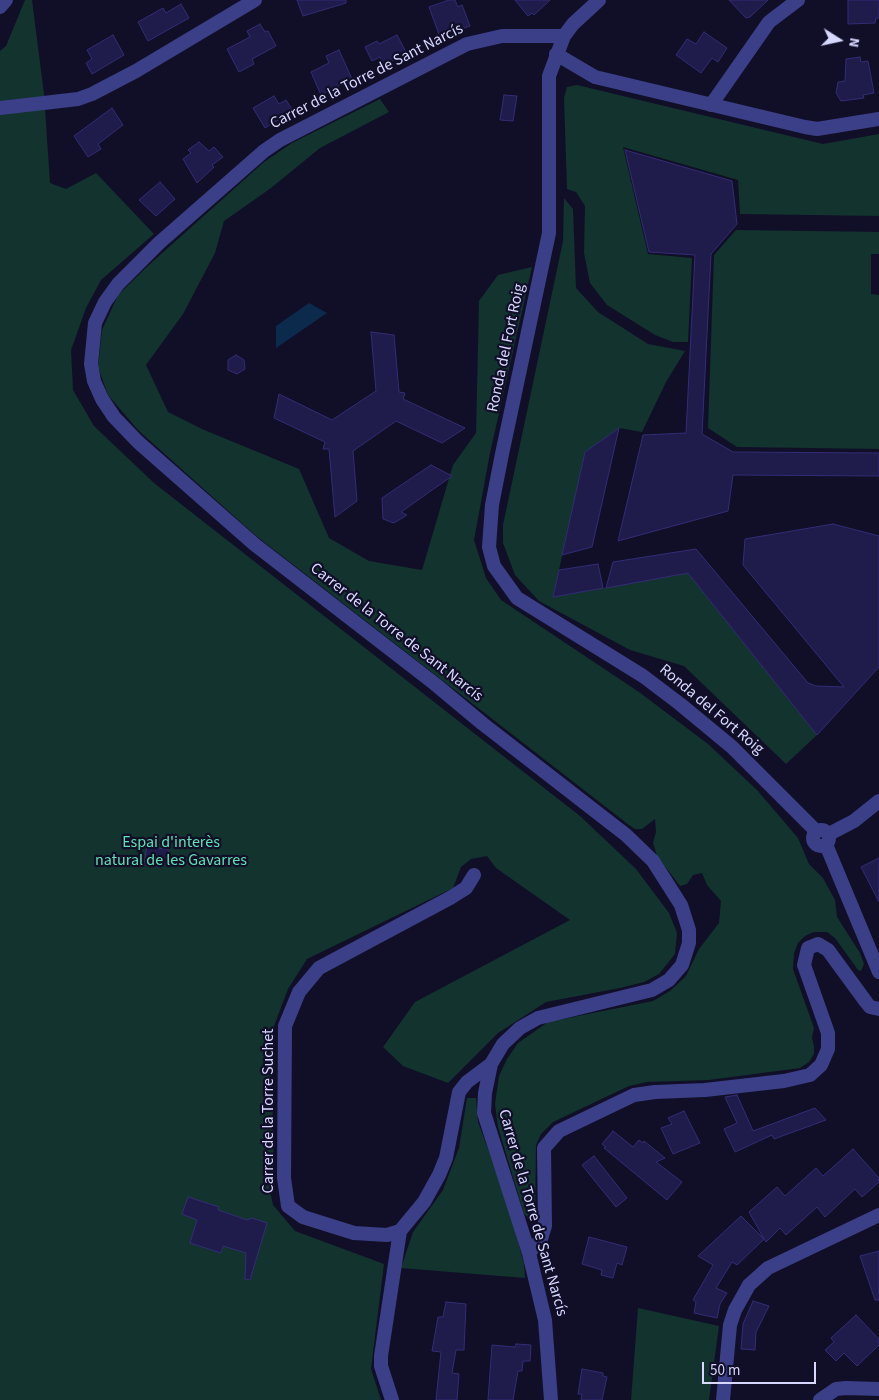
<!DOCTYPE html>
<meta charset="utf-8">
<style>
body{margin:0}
#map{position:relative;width:879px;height:1400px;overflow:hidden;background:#110f28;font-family:"Source Sans 3",sans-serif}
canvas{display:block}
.north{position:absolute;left:814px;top:15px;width:50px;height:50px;-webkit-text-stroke:4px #110f28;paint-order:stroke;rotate:100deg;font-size:14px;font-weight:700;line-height:20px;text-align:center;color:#d7d7ff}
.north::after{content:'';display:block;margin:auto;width:18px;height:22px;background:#d7d7ff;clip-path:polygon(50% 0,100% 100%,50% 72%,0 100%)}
.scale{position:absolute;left:702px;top:1362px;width:114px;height:22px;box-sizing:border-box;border:2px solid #d7d7ff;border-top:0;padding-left:6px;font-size:15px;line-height:18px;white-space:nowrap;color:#d7d7ff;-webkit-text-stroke:4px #110f28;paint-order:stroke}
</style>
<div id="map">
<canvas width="879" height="1400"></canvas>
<div class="north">N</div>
<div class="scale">50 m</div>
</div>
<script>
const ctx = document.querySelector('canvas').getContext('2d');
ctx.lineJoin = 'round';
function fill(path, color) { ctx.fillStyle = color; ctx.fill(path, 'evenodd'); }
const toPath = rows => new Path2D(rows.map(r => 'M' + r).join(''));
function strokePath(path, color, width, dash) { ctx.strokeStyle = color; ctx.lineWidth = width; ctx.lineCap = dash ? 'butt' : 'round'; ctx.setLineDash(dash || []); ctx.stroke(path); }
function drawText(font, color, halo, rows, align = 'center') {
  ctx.font = font + ' "Source Sans 3",sans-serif'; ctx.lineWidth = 4.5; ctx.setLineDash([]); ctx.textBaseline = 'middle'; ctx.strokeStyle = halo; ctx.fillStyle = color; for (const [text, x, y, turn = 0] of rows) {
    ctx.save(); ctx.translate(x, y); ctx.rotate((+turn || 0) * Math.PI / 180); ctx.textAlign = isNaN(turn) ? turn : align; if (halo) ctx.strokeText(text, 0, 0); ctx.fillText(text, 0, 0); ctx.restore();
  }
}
fill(toPath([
 [25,0,32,0,44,94,50,183,66,189,96,173,154,234,101,280,86,308,71,350,73,390,94,426,154,483,580,816,636,869,669,913,677,933,675,954,659,974,644,982,620,988,546,1002,498,1033,448,1083,403,1066,383,1047,415,1002,570,920,496,868,487,856,471,859,461,867,453,888,307,959,288,989,271,1034,274,1188,270,1191,273,1205,295,1231,384,1264,371,1369,381,1400,0,1400,0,51,6,46],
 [577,85,823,144,879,134,879,216,740,214,738,180,623,147,648,254,692,258,688,342,673,342,655,335,607,305,590,283,584,253,585,206,576,192,567,189,564,98,567,87],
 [380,99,389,112,320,148,271,188,224,221,215,253,183,314,146,365,168,412,202,429,299,469,329,538,369,561,422,570,453,465,476,433,479,301,498,275,532,267,490,453,474,540,486,578,501,600,639,692,708,744,757,790,798,838,809,864,823,878,835,900,837,917,860,953,864,964,861,971,858,970,835,938,827,932,814,932,805,936,798,943,794,953,793,969,814,1028,812,1037,814,1047,814,1054,809,1062,800,1068,709,1080,647,1082,629,1086,553,1122,541,1134,536,1145,535,1222,532,1221,524,1214,498,1127,495,1104,499,1076,507,1059,518,1043,548,1022,653,1001,670,991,686,976,699,949,719,923,721,901,707,885,702,873,693,875,687,884,680,886,657,856,653,843,656,832,655,819,642,829,635,829,629,825,255,535,138,430,108,395,98,367,102,330,118,295,150,264,264,162,292,143],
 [564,198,573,209,576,288,598,312,648,344,685,351,666,382,642,432,619,428,585,452,553,597,688,573,817,735,786,764,684,666,630,650,539,601,515,575,503,543,503,525,563,241],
 [736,230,879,232,879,254,871,254,871,294,879,295,879,449,737,447,708,428,714,255],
 [467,1098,476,1098,478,1122,503,1189,524,1263,525,1278,401,1268,413,1232,443,1190,459,1148],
 [638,1308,719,1326,709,1400,631,1400]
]), '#12332e');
fill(toPath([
 [309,303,327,313,276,348,276,326]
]), '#0b2a4c');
const building = toPath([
 [297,0,346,0,346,3,303,16,297,0],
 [449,0,455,0,458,7,462,5,470,26,440,37,429,7,449,0],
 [515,0,550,0,534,15,532,13,528,16,515,0],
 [729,0,768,0,750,17,746,18,729,0],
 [848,0,879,0,879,18,876,18,875,23,848,24,848,0],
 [181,4,189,18,148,41,138,22,163,8,166,13,181,4],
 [260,24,265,32,268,31,276,46,252,59,254,64,239,72,227,49,250,37,247,31,260,24],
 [704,32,727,48,718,62,712,58,701,73,676,55,687,39,696,44,704,32],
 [113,35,124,55,92,74,86,63,92,59,87,50,113,35],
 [397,35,407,54,384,65,380,57,372,61,365,47,377,41,379,44,397,35],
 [339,50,352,79,321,95,311,72,329,63,326,56,339,50],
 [860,57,861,62,868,61,874,93,863,95,864,98,841,101,836,93,838,82,845,81,846,59,860,57],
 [504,95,517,96,513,121,500,120,504,95],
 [274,96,279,104,286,100,293,111,265,128,253,108,274,96],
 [112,108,123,125,98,144,101,149,88,157,74,136,112,108],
 [199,142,209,151,214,147,223,157,212,165,214,167,197,183,183,159,191,153,188,150,199,142],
 [625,150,732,181,737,224,711,254,702,434,733,452,879,453,879,476,733,475,728,511,618,541,643,435,686,433,695,255,649,252,625,150],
 [160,182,175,199,156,216,139,200,160,182],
 [371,332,394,335,399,392,405,393,403,399,465,428,442,443,396,421,353,451,357,501,335,517,329,449,323,449,325,442,274,418,279,394,332,420,376,391,371,332],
 [236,355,244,360,245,369,237,374,228,370,228,360,236,355],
 [619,428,592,547,562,555,585,452,619,428],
 [431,465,452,476,401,512,407,515,394,523,383,519,382,498,431,465],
 [833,524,879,536,879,667,817,735,688,573,606,588,613,562,696,549,808,683,816,686,844,687,743,565,745,539,833,524],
 [598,564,603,588,553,597,559,570,598,564],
 [147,846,169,850,167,864,161,863,160,867,144,865,147,846],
 [879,858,879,902,861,867,879,858],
 [737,1095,753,1131,815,1108,826,1120,774,1139,772,1135,735,1152,724,1129,737,1123,725,1097,737,1095],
 [684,1111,700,1143,673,1154,661,1128,672,1124,668,1118,684,1111],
 [613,1131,633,1147,639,1140,643,1143,644,1141,665,1158,656,1162,682,1182,667,1200,604,1148,606,1147,602,1144,613,1131],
 [853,1149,879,1178,879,1182,862,1197,855,1189,825,1217,817,1207,786,1235,780,1228,766,1242,764,1239,737,1265,732,1262,716,1288,727,1293,720,1304,717,1318,694,1313,696,1302,693,1300,713,1265,698,1256,741,1216,764,1239,749,1212,777,1187,785,1196,816,1168,823,1176,853,1149],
 [594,1156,627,1198,616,1207,582,1165,594,1156],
 [188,1197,219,1207,218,1210,247,1220,252,1218,267,1223,250,1280,245,1279,246,1253,223,1246,221,1253,190,1243,197,1220,182,1214,188,1197],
 [589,1237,627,1247,622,1265,617,1263,613,1278,601,1275,602,1270,582,1264,589,1237],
 [879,1251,879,1300,875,1300,860,1256,879,1251],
 [753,1301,769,1306,756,1332,755,1350,741,1349,743,1324,753,1301],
 [446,1302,466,1304,464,1350,456,1350,452,1373,459,1374,457,1400,436,1400,441,1352,432,1351,438,1317,443,1317,446,1302],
 [856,1315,879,1339,879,1345,857,1366,844,1353,836,1361,825,1350,834,1342,831,1338,856,1315],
 [516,1344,531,1345,530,1361,523,1361,522,1371,518,1371,513,1400,488,1400,492,1345,515,1347,516,1344],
 [582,1369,603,1373,603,1376,607,1377,602,1400,581,1400,582,1394,578,1394,582,1369]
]);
fill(building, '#1f1b4a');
strokePath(building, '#332d76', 1);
strokePath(toPath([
 [599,0,573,24,564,36,549,76,549,233,502,454,492,505,489,547,494,566,517,598,643,676,680,704,732,747,815,830],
 [0,7,6,0],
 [556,54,595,77,805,127,817,129,879,119],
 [711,105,769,22,798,0],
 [0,108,78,99,92,94,136,71,255,0],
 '813 838a8 8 0 1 1 16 0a8 8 0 1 1-16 0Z',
 [829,834,854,821,879,801],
 [827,847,879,972],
 [400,1231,387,1235,354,1233,303,1217,288,1206,284,1178,285,1026,299,992,319,968,450,898,466,888,474,875],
 [529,1253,541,1239,545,1226,544,1148,559,1131,634,1095,655,1092,705,1090,784,1081,810,1075,821,1065,828,1049,828,1033,804,965,808,948,818,944,828,950,866,1002,870,1007,879,1009],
 [392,1400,381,1366,381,1356,400,1231,424,1202,439,1175,446,1158,459,1092,467,1082,491,1064],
 [551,1400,545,1320,529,1253,484,1113,485,1093,491,1064,503,1044,520,1028,538,1018,652,990,669,980,682,965,689,943,689,930,681,905,653,861,626,835,483,724,435,684,254,544,138,442,114,417,102,399,94,381,91,364,95,323,105,302,118,284,159,243,264,151,280,140,467,44,502,36,564,36],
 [723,1400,730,1325,735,1310,749,1285,768,1268,879,1215],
 [820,1400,836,1389,846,1388,879,1389]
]), '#3a3f88', 14);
drawText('16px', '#d7d7ff', '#110f28', [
 ["Carrer de la Torre de Sant Narcís",367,77,-27],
 ["Ronda del Fort Roig",507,348,-78],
 ["Carrer de la Torre de Sant Narcís",396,633,38],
 ["Ronda del Fort Roig",711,710,40],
 ["Carrer de la Torre Suchet",269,1111,-90],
 ["Carrer de la Torre de Sant Narcís",532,1213,74]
]);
drawText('16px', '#5fe3b3', '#110f28', [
 ["Espai d'interès",171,843],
 ["natural de les Gavarres",171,861]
]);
</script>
